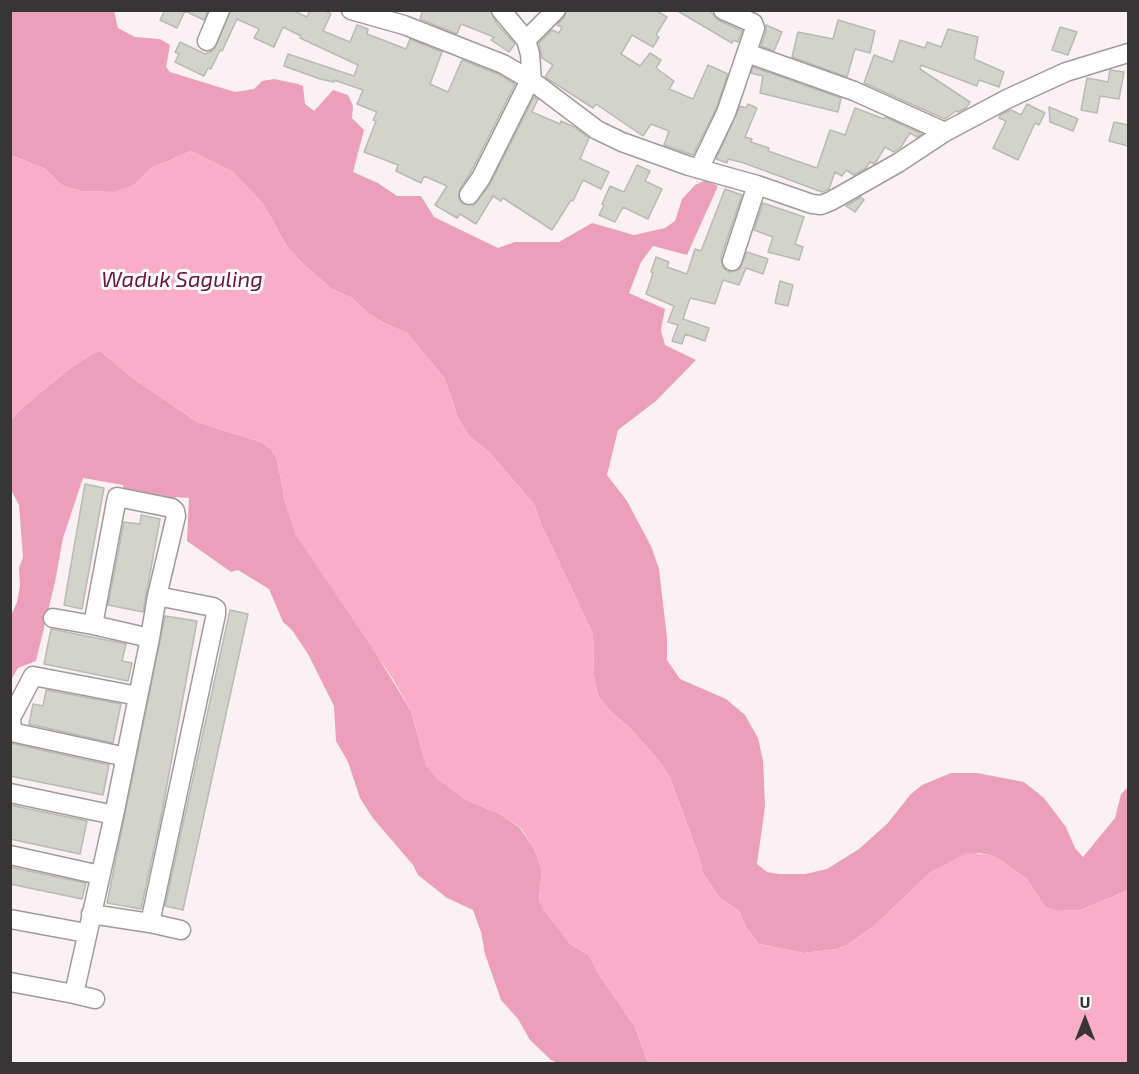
<!DOCTYPE html>
<style>
body{margin:0}
#map{position:relative;width:1139px;height:1074px;overflow:hidden;background:#fbf1f4;font-family:"Exo 2",sans-serif}
canvas{display:block}
.frame{position:absolute;inset:0;border:12px solid #383536;pointer-events:none}
.north{position:absolute;left:1055px;top:990px;width:60px;height:60px;-webkit-text-stroke:4px #fff;paint-order:stroke;rotate:0deg;font-size:16px;font-weight:700;line-height:24px;text-align:center;color:#383536}
.north::after{content:'';display:block;margin:auto;width:21px;height:27px;background:#383536;clip-path:polygon(50% 0,100% 100%,50% 72%,0 100%)}
</style>
<div id="map">
<canvas width="1139" height="1074"></canvas>
<div class="frame"></div>
<div class="north">U</div>
</div>
<script>
const ctx = document.querySelector('canvas').getContext('2d');
ctx.lineJoin = 'round';
function fill(path, color) { ctx.fillStyle = color; ctx.fill(path, 'evenodd'); }
const toPath = rows => new Path2D(rows.map(r => 'M' + r).join(''));
function strokePath(path, color, width, dash) { ctx.strokeStyle = color; ctx.lineWidth = width; ctx.lineCap = dash ? 'butt' : 'round'; ctx.setLineDash(dash || []); ctx.stroke(path); }
function drawText(font, color, halo, rows, align = 'center') {
  ctx.font = font + ' "Exo 2",sans-serif'; ctx.lineWidth = 6; ctx.setLineDash([]); ctx.textBaseline = 'middle'; ctx.strokeStyle = halo; ctx.fillStyle = color; for (const [text, x, y, turn = 0] of rows) {
    ctx.save(); ctx.translate(x, y); ctx.rotate((+turn || 0) * Math.PI / 180); ctx.textAlign = isNaN(turn) ? turn : align; if (halo) ctx.strokeText(text, 0, 0); ctx.fillText(text, 0, 0); ctx.restore();
  }
}
fill(toPath([
 [10,11,114,11,118,28,135,37,160,39,170,45,166,67,170,72,235,92,254,89,262,81,274,79,298,84,303,86,305,104,314,111,333,90,348,95,353,106,352,118,364,130,353,172,378,183,397,196,421,196,434,217,498,248,515,242,559,242,592,223,634,235,665,228,675,221,682,199,695,185,706,180,718,186,687,255,653,246,641,262,629,293,665,309,661,330,665,345,696,360,656,401,618,430,607,475,627,501,651,546,659,569,667,638,667,660,680,679,726,699,745,715,758,738,763,761,765,806,757,864,767,872,779,874,805,874,827,869,859,849,887,824,911,794,922,785,951,773,977,773,1024,782,1044,798,1066,827,1075,848,1083,857,1115,818,1121,794,1128,787,1128,890,1081,910,1057,911,1045,907,1027,879,999,859,990,855,978,853,932,871,874,926,847,945,837,949,804,953,759,944,746,927,739,911,720,898,702,872,701,862,670,778,659,761,629,727,612,713,598,696,594,676,593,634,541,524,534,504,488,451,469,436,458,418,445,379,407,333,386,324,368,313,352,298,332,289,300,261,286,245,264,205,233,172,191,151,151,168,135,184,125,189,114,192,81,191,61,185,45,169,11,155],
 [100,351,134,379,197,422,261,442,271,449,277,459,286,506,411,711,426,765,464,799,500,814,520,828,533,847,542,869,539,900,570,944,589,955,598,973,635,1027,648,1063,558,1063,551,1060,530,1040,518,1019,501,1000,485,954,481,932,473,910,447,898,418,875,413,865,372,817,360,798,348,762,336,741,334,706,308,654,292,630,283,622,269,589,238,570,231,572,187,541,189,498,176,497,173,501,124,491,123,485,83,478,63,538,55,582,36,661,18,668,11,680,10,618,17,602,20,586,19,568,23,557,19,505,11,490,11,420,23,407,69,369,92,354]
]), '#eb9fba');
fill(toPath([
 [191,151,233,172,264,205,286,245,300,261,332,289,352,298,368,313,386,324,407,333,445,379,458,418,469,436,488,451,534,504,541,524,593,634,594,676,598,696,612,713,629,727,659,761,670,778,701,862,702,872,720,898,739,911,746,927,759,944,804,953,837,949,847,945,874,926,932,871,966,853,990,855,999,859,1027,879,1045,907,1057,911,1081,910,1128,890,1128,1063,648,1063,635,1027,598,973,589,955,570,944,543,910,539,900,542,869,533,847,521,828,500,814,464,799,437,779,426,765,411,711,393,679,295,534,286,506,277,459,271,449,261,442,197,422,134,379,100,351,92,354,69,369,23,407,11,420,11,155,45,169,61,185,81,191,114,192,135,184,151,168]
]), '#faadc8');
const building = toPath([
 [165,10,208,10,204,20,185,11,177,28,160,20,165,10],
 [231,10,292,10,307,17,310,10,324,10,331,14,323,31,350,42,357,25,368,29,367,34,406,49,410,39,442,52,430,84,448,92,462,60,498,74,515,84,471,172,460,189,459,199,463,204,474,205,490,184,534,97,538,99,532,112,560,124,561,121,574,127,589,138,580,159,609,172,601,189,583,180,573,201,571,200,552,230,503,198,501,201,493,196,476,224,460,214,457,218,435,205,447,186,424,176,421,183,396,171,398,165,364,152,376,121,373,120,377,112,357,104,363,90,334,80,334,82,320,79,284,66,288,54,354,76,358,65,300,38,301,36,283,27,274,47,254,38,259,29,237,19,222,51,220,50,211,69,208,68,204,76,175,62,179,54,175,52,180,42,205,54,214,50,231,10],
 [423,10,490,10,497,24,515,44,509,52,491,40,494,37,461,24,457,34,420,19,423,10],
 [567,10,655,10,667,17,656,35,659,37,653,47,632,35,621,54,640,66,650,53,661,60,656,68,674,81,669,89,693,99,708,65,728,74,716,109,693,155,664,145,669,131,651,124,643,136,596,104,593,108,545,77,553,65,542,58,539,43,552,30,559,33,562,27,557,25,564,17,567,10],
 [676,10,709,10,718,20,742,31,738,42,733,40,732,43,676,10],
 [838,20,875,31,870,53,855,49,847,77,792,57,798,32,833,39,838,20],
 [766,25,782,32,774,51,761,46,766,32,766,25],
 [1060,27,1077,32,1068,55,1052,50,1060,27],
 [948,29,978,37,974,59,1004,72,999,87,979,80,977,86,921,65,920,69,970,102,966,108,958,112,956,111,945,119,864,83,874,55,893,62,900,40,925,48,927,42,941,47,948,29],
 [753,67,841,98,838,112,760,93,763,76,751,73,753,67],
 [1110,70,1124,72,1119,99,1100,96,1097,113,1081,110,1087,78,1108,82,1110,70],
 [748,104,757,108,745,137,752,139,751,142,769,148,768,151,817,168,830,130,845,135,855,108,884,119,885,117,922,134,917,137,910,133,901,147,894,152,885,147,876,162,874,164,870,162,866,168,854,175,846,170,842,176,835,172,829,189,822,192,744,163,728,159,727,163,716,159,740,106,746,108,748,104],
 [1027,104,1045,113,1039,125,1035,123,1018,160,993,148,1006,121,999,118,1000,115,1011,110,1021,115,1027,104],
 [1049,107,1078,119,1073,131,1050,122,1049,107],
 [1114,122,1128,125,1128,146,1109,141,1114,122],
 [637,165,650,171,645,181,662,189,648,219,623,207,615,222,599,215,604,205,602,204,610,186,624,192,637,165],
 [725,189,742,195,721,257,723,268,729,272,739,270,747,252,768,259,763,274,746,268,739,285,723,280,715,304,690,298,683,319,709,328,705,341,685,334,682,344,672,341,678,325,668,322,674,306,646,294,653,273,651,272,656,257,669,262,667,267,687,274,695,249,701,251,725,189],
 [861,197,864,200,855,212,846,206,861,197],
 [763,203,804,217,795,244,803,247,799,260,768,252,773,237,754,230,763,203],
 [780,281,793,285,788,306,775,303,780,281],
 [85,484,104,488,82,609,64,605,85,484],
 [141,515,160,519,143,612,108,605,124,522,140,524,141,515],
 [230,610,248,614,183,910,165,906,230,610],
 [165,616,197,621,162,812,141,909,107,903,165,616],
 [51,629,126,644,122,661,132,663,128,681,44,664,51,629],
 [46,690,121,704,113,743,29,724,33,704,43,706,46,690],
 [10,743,109,765,103,795,10,776,10,743],
 [10,805,87,821,80,854,10,839,10,805],
 [10,867,86,883,82,899,10,884,10,867]
]);
fill(building, '#d2d4cc');
strokePath(building, '#b9bbb3', 1.5);
const minor = toPath([
 [351,10,404,25,503,64,532,81,597,130,622,142,689,166,757,185,812,204,821,205,831,201,898,163,945,132,1007,99,1066,72,1128,53],
 [501,10,526,40,530,54,532,81],
 [526,40,556,10],
 [207,41,220,10],
 [747,53,854,91,945,132],
 [699,169,726,113,755,28,753,23,723,10],
 [469,195,481,178,530,80],
 [732,261,757,185],
 [53,618,93,625],
 [126,757,16,733,12,730,11,718,33,676,138,696],
 [10,793,114,815],
 [10,855,100,875],
 [91,914,150,923,216,614,216,609,213,607,157,596],
 [10,919,86,933],
 [150,923,181,930],
 [10,982,74,994,114,815,150,638,157,596,176,516,175,511,172,508,117,497,93,625,150,638],
 [74,994,95,999]
]);
strokePath(minor, '#a3999c', 21);
strokePath(minor, '#fff', 18);
drawText('italic 22px', '#6c163f', '#fff', [
 ["Waduk Saguling",182,280]
]);
</script>
